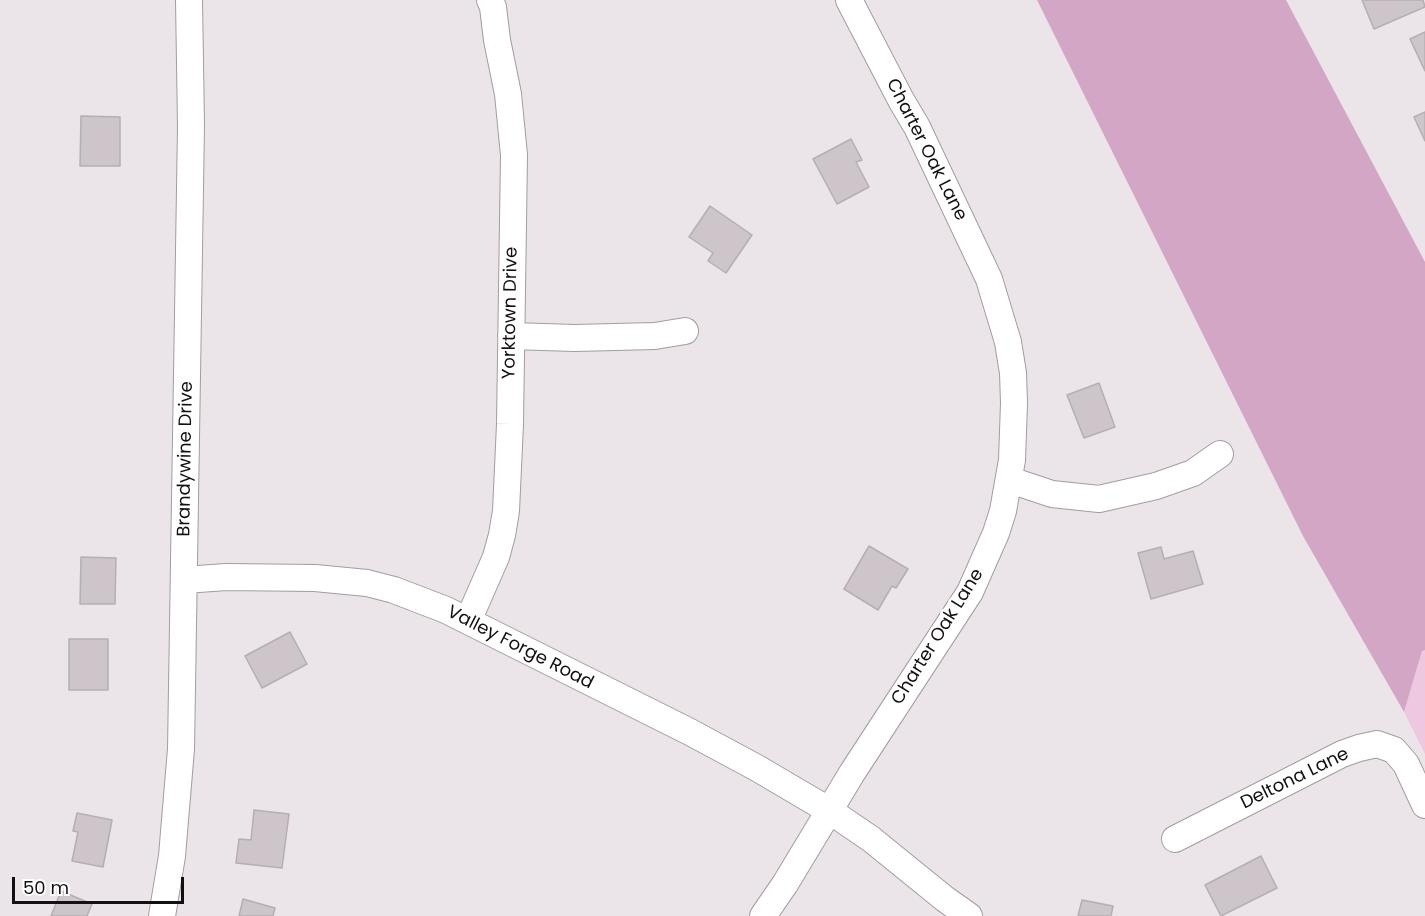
<!DOCTYPE html>
<style>
body{margin:0}
#map{position:relative;width:1425px;height:916px;overflow:hidden;background:#ebe4e9;font-family:Poppins,sans-serif}
canvas{display:block}
.scale{position:absolute;left:12px;top:877px;width:172px;height:27px;box-sizing:border-box;border:3px solid #131012;border-top:0;padding-left:8px;font-size:18px;line-height:21px;white-space:nowrap;color:#131012;-webkit-text-stroke:4px #fff;paint-order:stroke}
</style>
<div id="map">
<canvas width="1425" height="916"></canvas>
<div class="scale">50 m</div>
</div>
<script>
const ctx = document.querySelector('canvas').getContext('2d');
ctx.lineJoin = 'round';
function fill(path, color) { ctx.fillStyle = color; ctx.fill(path, 'evenodd'); }
const toPath = rows => new Path2D(rows.map(r => 'M' + r).join(''));
function strokePath(path, color, width, dash) { ctx.strokeStyle = color; ctx.lineWidth = width; ctx.lineCap = dash ? 'butt' : 'round'; ctx.setLineDash(dash || []); ctx.stroke(path); }
function drawText(font, color, halo, rows, align = 'center') {
  ctx.font = font + ' Poppins,sans-serif'; ctx.lineWidth = 5; ctx.setLineDash([]); ctx.textBaseline = 'middle'; ctx.strokeStyle = halo; ctx.fillStyle = color; for (const [text, x, y, turn = 0] of rows) {
    ctx.save(); ctx.translate(x, y); ctx.rotate((+turn || 0) * Math.PI / 180); ctx.textAlign = isNaN(turn) ? turn : align; if (halo) ctx.strokeText(text, 0, 0); ctx.fillText(text, 0, 0); ctx.restore();
  }
}
fill(toPath([
 [1425,650,1425,754,1404,712,1422,651]
]), '#eec8e1');
fill(toPath([
 [1037,0,1286,0,1425,262,1425,650,1422,651,1404,712,1303,536]
]), '#d4a6c5');
const building = toPath([
 [1362,0,1423,0,1425,7,1374,29,1362,0],
 [1425,32,1425,71,1410,39,1425,32],
 [1425,112,1425,141,1414,117,1425,112],
 [81,116,120,117,120,166,80,166,81,116],
 [851,139,862,160,856,162,869,187,837,204,813,159,851,139],
 [710,206,752,235,726,273,708,261,713,253,689,237,710,206],
 [1099,383,1115,427,1084,438,1067,395,1099,383],
 [869,546,908,569,896,588,892,586,878,610,844,589,869,546],
 [1161,547,1164,559,1193,551,1203,584,1151,599,1138,553,1161,547],
 [81,557,116,558,115,604,80,604,81,557],
 [290,632,307,664,262,688,245,656,290,632],
 [69,639,108,639,108,690,69,690,69,639],
 [254,810,289,814,282,868,236,863,239,839,251,840,254,810],
 [77,813,112,820,103,867,72,861,78,832,73,831,77,813],
 [1261,856,1277,888,1221,916,1205,885,1261,856],
 [61,891,92,904,87,916,51,916,61,891],
 [243,899,275,908,273,916,239,916,243,899],
 [1082,900,1113,906,1111,916,1078,916,1082,900]
]);
fill(building, '#cdc5ca');
strokePath(building, '#b5aeb2', 1.5);
const minor = toPath([
 [511,336,575,338,655,336,685,331],
 [1010,480,1052,494,1099,499,1156,486,1193,473,1220,454],
 [185,580,226,577,315,578,367,583,394,590,446,610,690,732,757,768,830,811,871,839,945,899,969,916],
 [468,621,496,557,502,535,506,511,510,424,514,155,508,94,497,40,493,7,490,0],
 [1175,839,1342,754,1359,748,1377,744,1394,750,1406,764,1425,805],
 [162,916,172,856,181,749,191,126,189,0],
 [763,916,785,884,852,773,970,592,996,533,1003,511,1012,460,1014,403,1013,373,1008,342,989,279,917,127,901,100,849,0]
]);
strokePath(minor, '#a39ca0', 28);
strokePath(minor, '#fff', 26);
drawText('18px', '#131012', '#fff', [
 ["Charter Oak Lane",926,150,63],
 ["Yorktown Drive",511,313,-89],
 ["Brandywine Drive",186,459,-89],
 ["Charter Oak Lane",938,637,-58],
 ["Valley Forge Road",520,648,27],
 ["Deltona Lane",1295,779,-26]
]);
</script>
